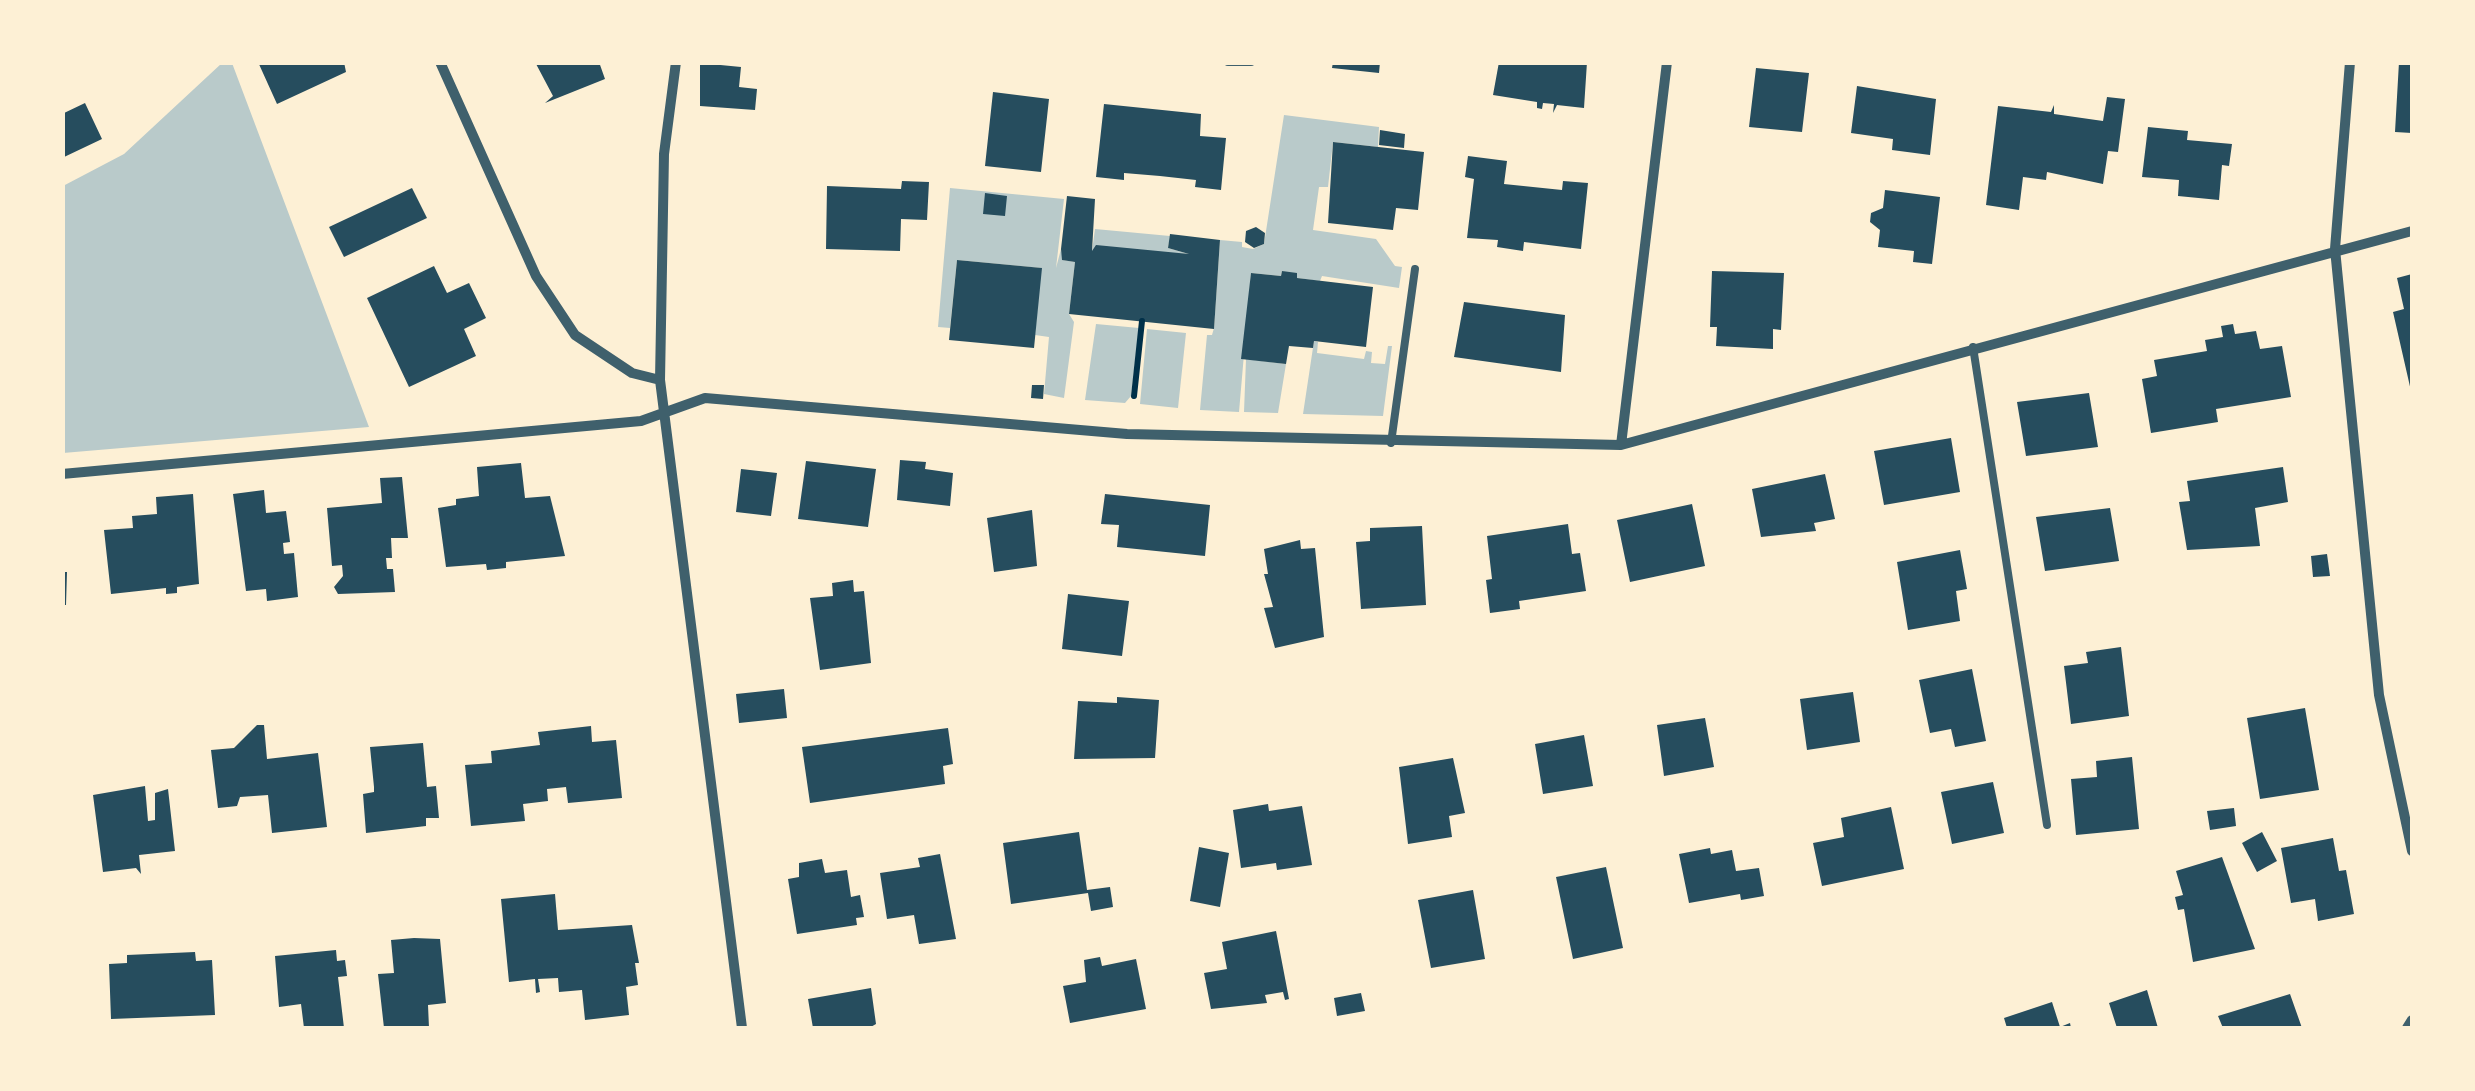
<!DOCTYPE html>
<style>
body{margin:0}
#map{position:relative;width:2475px;height:1091px;overflow:hidden;background:#fdf0d5;font-family:Georgia,serif}
canvas{display:block}
.frame{position:absolute;inset:0;border:65px solid #fdf0d5;pointer-events:none}
</style>
<div id="map">
<canvas width="2475" height="1091"></canvas>
<div class="frame"></div>
</div>
<script>
const ctx = document.querySelector('canvas').getContext('2d');
ctx.lineJoin = 'round';
function fill(path, color) { ctx.fillStyle = color; ctx.fill(path, 'evenodd'); }
const toPath = rows => new Path2D(rows.map(r => 'M' + r).join(''));
function strokePath(path, color, width, dash) { ctx.strokeStyle = color; ctx.lineWidth = width; ctx.lineCap = dash ? 'butt' : 'round'; ctx.setLineDash(dash || []); ctx.stroke(path); }
fill(toPath([
 [222,63,232,63,369,427,63,453,63,186,124,154],
 [1284,115,1379,127,1378,147,1333,142,1328,187,1319,187,1313,230,1376,239,1395,266,1402,267,1399,288,1322,276,1320,281,1297,278,1282,271,1281,276,1251,273,1239,412,1200,410,1207,335,1212,335,1214,328,1220,240,1242,242,1242,247,1253,249,1264,244],
 [950,188,1064,199,1056,268,1061,249,1063,260,1075,262,1069,314,1074,322,1064,398,1044,394,1049,337,1035,335,1041,268,957,260,950,328,938,327],
 [1095,229,1170,236,1168,248,1189,254,1092,251],
 [1096,324,1139,328,1131,396,1125,403,1085,400],
 [1147,329,1186,333,1178,408,1140,404],
 [1314,341,1318,342,1317,353,1364,359,1366,351,1372,352,1371,363,1385,364,1388,346,1392,346,1383,416,1303,414],
 [1246,359,1286,364,1278,413,1244,412]
]), '#b9caca');
fill(toPath([
 [258,62,344,62,346,72,277,104],
 [535,62,599,62,605,79,545,103,553,96],
 [1333,62,1380,62,1379,73,1332,68],
 [1499,62,1587,62,1584,108,1557,105,1553,113,1554,104,1543,103,1542,109,1537,108,1537,102,1493,95],
 [2399,62,2412,62,2412,133,2395,132],
 [700,63,741,67,739,87,757,89,755,110,700,106],
 [1756,68,1809,73,1802,132,1749,127],
 [1857,86,1936,99,1930,155,1892,150,1893,139,1851,133],
 [993,92,1049,99,1041,172,985,166],
 [2107,97,2125,99,2118,152,2108,151,2103,184,2047,172,2046,180,2023,177,2019,210,1986,205,1998,106,2051,112,2054,105,2054,114,2103,121],
 [85,103,102,139,62,158,62,114],
 [1104,104,1201,114,1200,136,1226,138,1221,190,1195,187,1196,180,1160,176,1124,173,1124,180,1096,177],
 [2148,127,2188,131,2187,140,2232,144,2229,166,2222,165,2219,200,2178,196,2179,180,2142,177],
 [1380,130,1405,134,1404,148,1379,145],
 [1333,142,1424,152,1418,210,1396,208,1393,230,1328,223],
 [1468,156,1507,161,1504,184,1562,190,1563,181,1588,183,1581,249,1524,242,1523,251,1497,247,1498,240,1467,238,1474,179,1465,177],
 [902,181,929,182,927,220,901,219,900,251,826,249,827,186,901,189],
 [412,188,427,218,344,257,329,227],
 [1885,190,1940,197,1932,264,1913,262,1914,251,1878,247,1880,230,1870,222,1871,213,1883,208],
 [985,193,1007,196,1005,216,983,214],
 [1067,196,1095,199,1092,251,1096,245,1189,254,1168,248,1170,234,1220,240,1214,329,1069,314,1075,262,1062,260,1061,249],
 [1256,227,1265,233,1264,244,1254,248,1245,242,1246,231],
 [957,260,1042,268,1034,348,949,340],
 [434,266,447,293,469,283,486,318,464,329,476,356,409,387,367,298],
 [1282,271,1297,273,1297,278,1373,287,1366,347,1314,341,1313,348,1289,346,1286,364,1241,359,1251,273,1281,276],
 [1712,271,1784,273,1781,330,1773,329,1773,349,1716,346,1717,327,1710,327],
 [2412,274,2412,391,2411,391,2393,312,2404,309,2397,278],
 [1464,302,1565,315,1561,372,1454,357],
 [2233,324,2235,334,2256,331,2260,349,2282,346,2291,397,2216,409,2218,422,2151,433,2142,379,2157,376,2154,360,2207,351,2205,340,2223,337,2221,326],
 [1032,385,1044,385,1043,399,1031,398],
 [2089,393,2098,447,2026,456,2017,402],
 [1951,438,1960,492,1884,505,1874,451],
 [900,460,926,462,925,469,953,473,950,506,897,500],
 [806,461,876,469,868,527,798,519],
 [521,463,525,498,550,496,565,556,506,562,506,568,487,570,486,564,446,567,438,508,456,505,456,499,479,496,477,467],
 [2283,467,2288,502,2255,508,2260,546,2187,550,2179,502,2190,501,2187,481],
 [741,469,777,473,771,516,736,512],
 [1825,474,1835,519,1814,523,1816,531,1761,537,1752,489],
 [402,477,408,538,391,538,392,558,386,558,387,569,393,569,395,592,338,594,334,587,343,576,342,565,332,566,327,508,382,503,380,478],
 [264,490,266,513,286,511,290,542,283,543,284,554,294,553,298,597,267,601,266,589,246,591,233,494],
 [193,494,199,584,177,587,177,593,166,594,166,588,111,594,104,530,133,528,132,516,157,514,156,497],
 [1105,494,1210,505,1205,556,1117,547,1119,525,1101,524],
 [1692,504,1705,566,1630,582,1617,520],
 [2110,508,2119,561,2045,571,2036,517],
 [1032,510,1037,566,994,572,987,518],
 [1568,524,1572,554,1580,553,1586,591,1519,601,1520,609,1490,613,1486,580,1492,579,1487,536],
 [1422,526,1426,605,1361,609,1356,542,1370,541,1370,528],
 [1300,540,1301,549,1315,548,1324,637,1275,648,1264,608,1273,607,1264,574,1268,574,1264,549],
 [1960,550,1967,589,1956,591,1960,621,1908,630,1897,562],
 [2327,554,2330,576,2313,577,2311,556],
 [62,572,67,572,66,605,62,605],
 [853,580,854,592,864,591,871,663,820,670,810,598,833,596,832,583],
 [1068,594,1129,601,1122,656,1062,649],
 [2121,647,2129,716,2071,724,2064,666,2088,663,2086,652],
 [1972,669,1986,741,1955,747,1951,729,1930,733,1919,680],
 [784,689,787,718,739,723,736,694],
 [1853,692,1860,742,1807,750,1800,699],
 [1117,697,1159,700,1155,758,1074,759,1078,701,1117,703],
 [2305,708,2319,790,2260,799,2247,718],
 [1705,718,1714,767,1664,776,1657,725],
 [257,725,264,725,267,759,318,753,327,827,272,833,268,795,240,797,237,806,218,808,211,750,234,748],
 [591,726,592,742,616,740,622,798,568,803,566,787,547,789,548,801,523,804,525,821,471,826,465,765,492,763,491,751,540,745,538,732],
 [948,728,953,764,943,766,945,784,810,803,802,747],
 [1584,735,1593,786,1543,794,1535,744],
 [423,743,427,787,436,786,439,818,426,818,426,826,366,833,363,794,374,792,374,787,370,747],
 [2132,757,2139,829,2076,835,2071,779,2097,777,2096,761],
 [1453,758,1465,813,1449,816,1452,837,1408,844,1399,767],
 [1993,782,2004,833,1952,844,1941,792],
 [145,786,148,821,155,820,155,793,168,789,175,851,139,855,141,874,136,868,103,872,93,795],
 [1268,804,1269,811,1302,806,1312,865,1277,870,1276,863,1241,868,1233,810],
 [1891,807,1904,869,1822,886,1813,843,1844,837,1841,818],
 [2234,808,2236,826,2210,830,2207,811],
 [1079,832,1087,890,1110,887,1113,907,1091,911,1088,893,1011,904,1003,843],
 [2262,832,2277,861,2257,872,2242,843],
 [2333,838,2339,871,2346,870,2354,914,2318,921,2315,899,2291,903,2281,848],
 [1199,847,1229,853,1220,907,1190,901],
 [1710,848,1711,854,1732,850,1736,871,1759,868,1764,896,1741,900,1740,894,1689,903,1679,854],
 [940,854,956,939,919,944,914,915,887,919,880,873,920,867,918,858],
 [2222,857,2255,949,2193,962,2184,909,2178,910,2175,897,2183,895,2176,871],
 [822,859,825,873,847,870,851,897,860,895,864,917,856,918,857,925,797,934,788,879,799,877,799,863],
 [1606,867,1623,948,1573,959,1556,877],
 [1473,890,1485,959,1431,968,1418,900],
 [555,894,558,930,632,925,639,963,635,963,638,985,626,987,629,1015,585,1020,582,990,559,992,558,978,538,979,540,992,536,993,535,979,509,982,501,899],
 [1276,931,1289,999,1285,1000,1283,992,1265,995,1267,1003,1211,1009,1204,973,1227,969,1222,942],
 [414,938,440,939,446,1003,428,1005,429,1028,384,1028,378,974,394,973,391,940],
 [336,950,337,961,345,960,347,976,338,977,344,1028,304,1028,301,1004,279,1007,275,956],
 [195,952,196,961,212,960,215,1015,111,1019,109,964,127,963,127,955],
 [1100,957,1102,966,1136,959,1146,1009,1070,1023,1063,986,1086,982,1084,960],
 [871,988,876,1024,869,1028,813,1028,808,999],
 [2147,990,2158,1028,2117,1028,2109,1003],
 [1361,993,1365,1011,1337,1016,1334,998],
 [2290,994,2302,1028,2223,1028,2218,1016],
 [2052,1002,2060,1027,2070,1023,2071,1028,2007,1028,2004,1018]
]), '#264d5e');
strokePath(toPath([
 [1134,396,1142,321]
]), '#003049', 6);
strokePath(toPath([
 [1228,62,1251,62],
 [1973,347,2047,825],
 [1391,443,1415,269]
]), '#3f606c', 8);
strokePath(toPath([
 [440,62,536,276,575,335,632,373,660,380],
 [676,62,664,154,660,380,742,1028],
 [2350,62,2335,249,2379,695,2412,851],
 [1621,445,1667,62],
 [62,474,641,421,705,398,1127,434,1621,445,2412,231],
 [2407,1028,2412,1020]
]), '#3f606c', 10);
</script>
